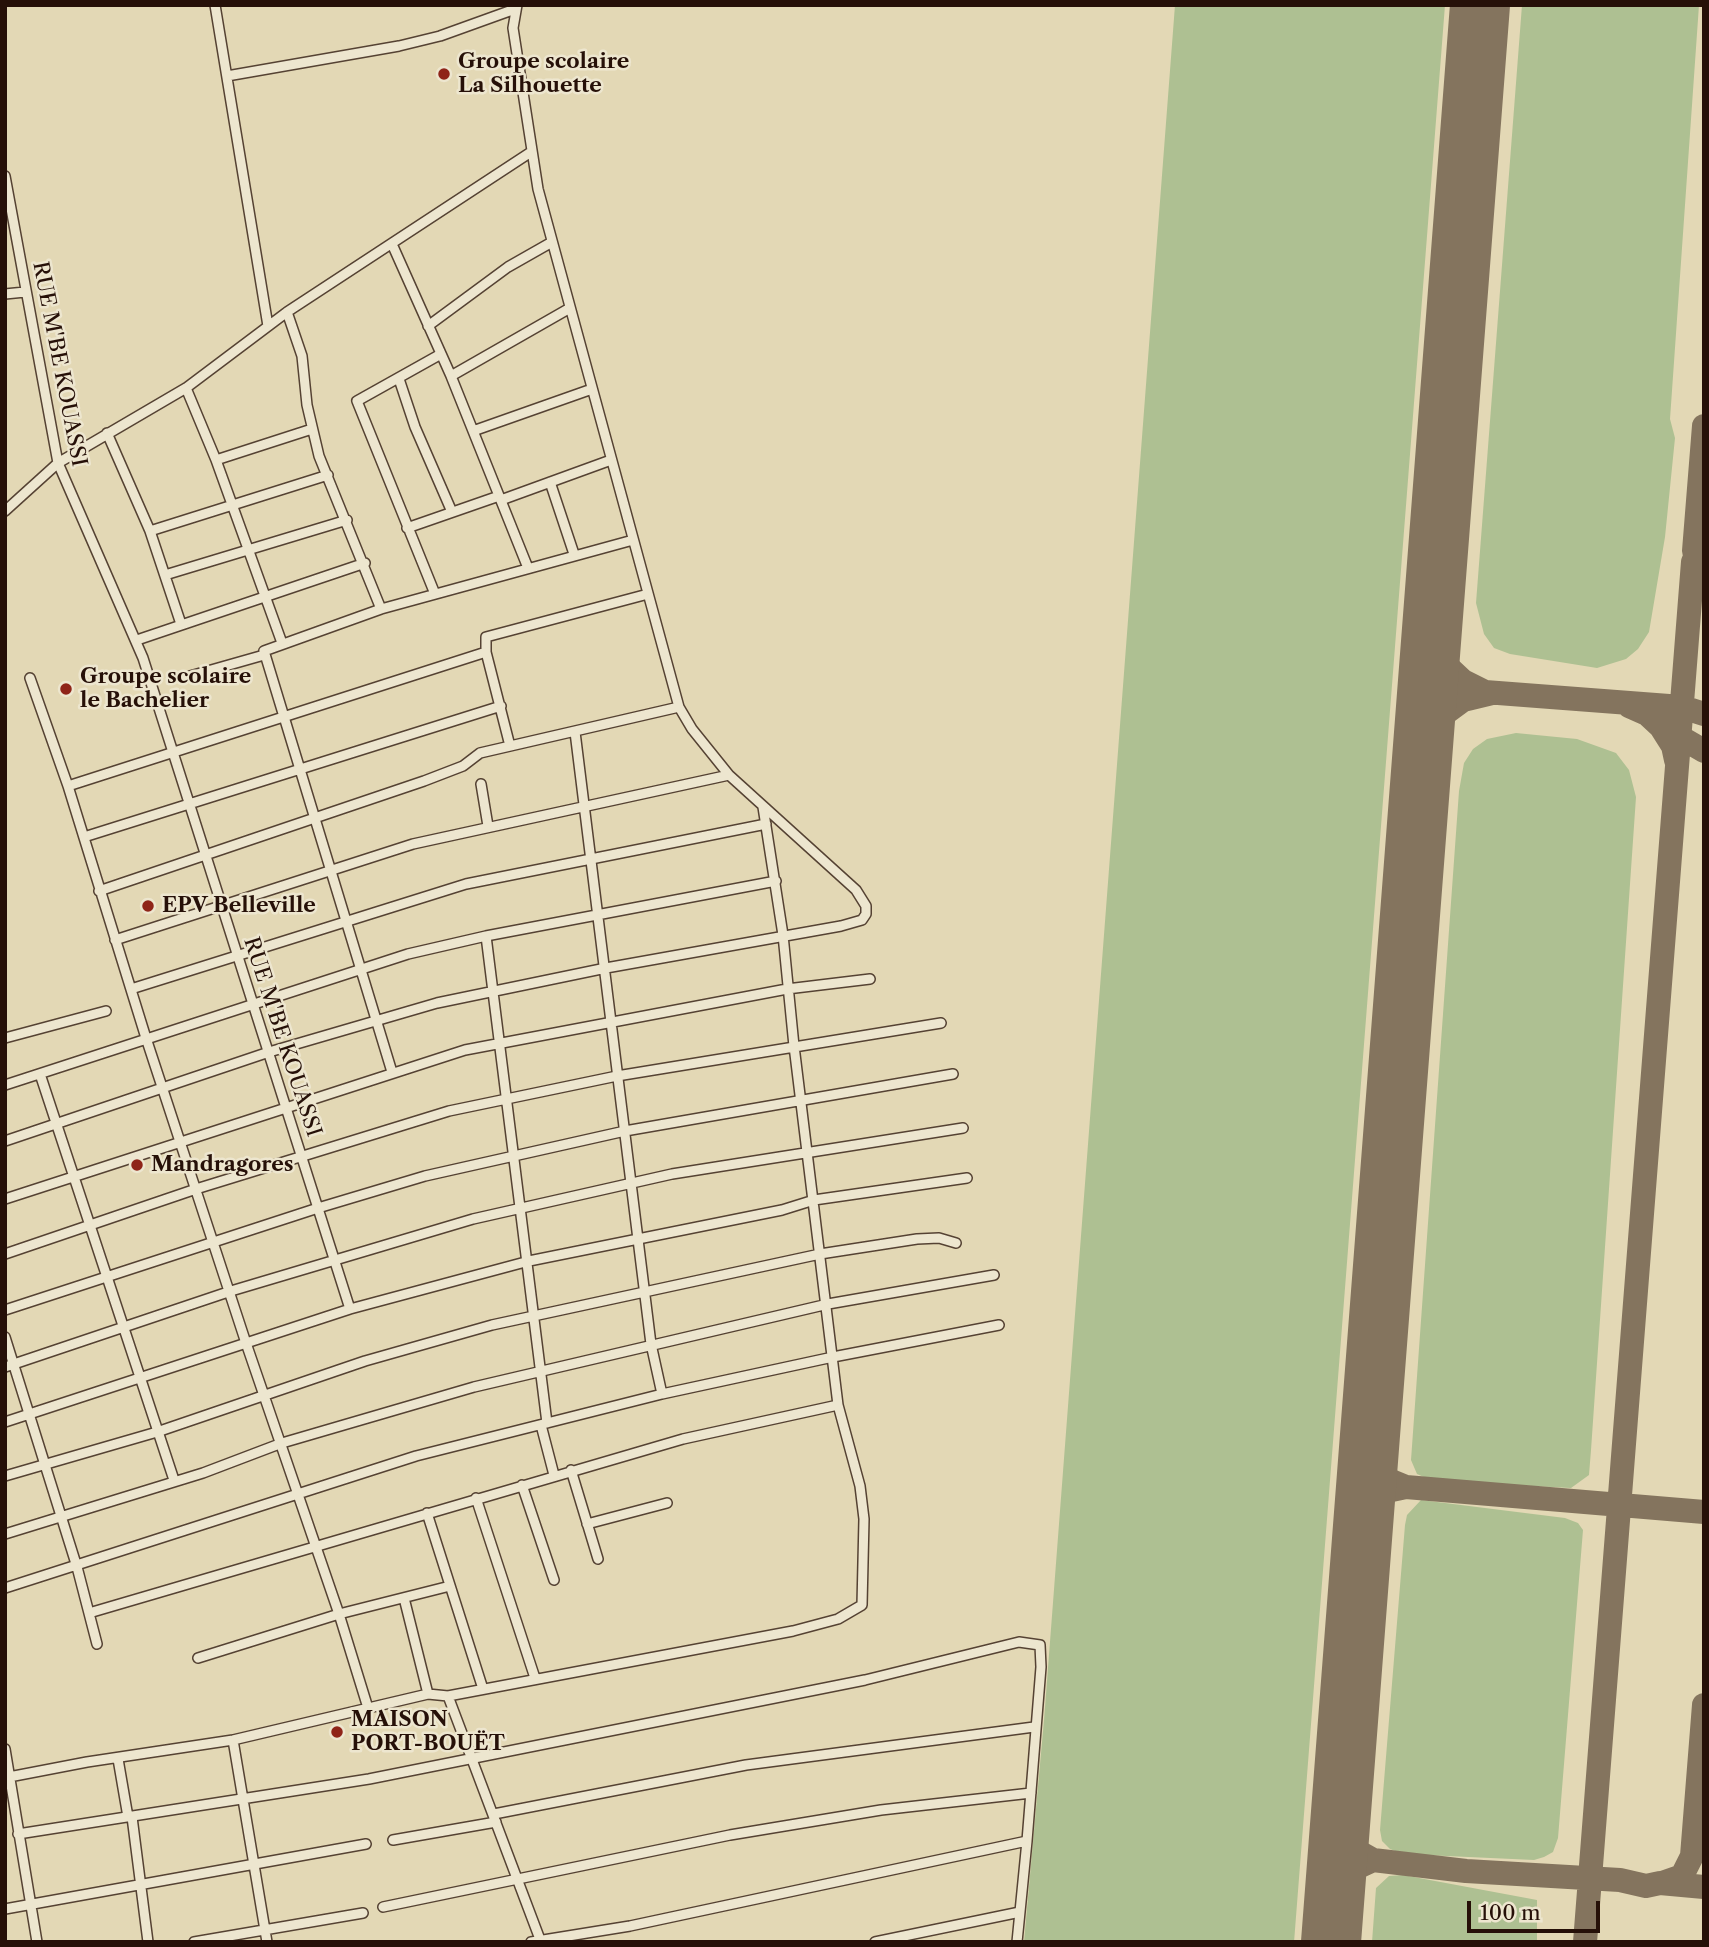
<!DOCTYPE html>
<meta charset="utf-8">
<style>
body{margin:0}
#map{position:relative;width:1709px;height:1947px;overflow:hidden;background:#e3d8b5;font-family:"Libre Caslon Text",serif}
canvas{display:block}
.frame{position:absolute;inset:0;border:7px solid #261008;pointer-events:none}
.scale{position:absolute;left:1467px;top:1901px;width:133px;height:32px;box-sizing:border-box;border:4px solid #261008;border-top:0;padding-left:9px;font-size:21px;line-height:24px;white-space:nowrap;color:#261008;-webkit-text-stroke:5px #ede6cf;paint-order:stroke}
</style>
<div id="map">
<canvas width="1709" height="1947"></canvas>
<div class="frame"></div>
<div class="scale">100 m</div>
</div>
<script>
const ctx = document.querySelector('canvas').getContext('2d');
ctx.lineJoin = 'round';
function fill(path, color) { ctx.fillStyle = color; ctx.fill(path, 'evenodd'); }
const toPath = rows => new Path2D(rows.map(r => 'M' + r).join(''));
function strokePath(path, color, width, dash) { ctx.strokeStyle = color; ctx.lineWidth = width; ctx.lineCap = dash ? 'butt' : 'round'; ctx.setLineDash(dash || []); ctx.stroke(path); }
function drawText(font, color, halo, rows, align = 'center') {
  ctx.font = font + ' "Libre Caslon Text",serif'; ctx.lineWidth = 5; ctx.setLineDash([]); ctx.textBaseline = 'middle'; ctx.strokeStyle = halo; ctx.fillStyle = color; for (const [text, x, y, turn = 0] of rows) {
    ctx.save(); ctx.translate(x, y); ctx.rotate((+turn || 0) * Math.PI / 180); ctx.textAlign = isNaN(turn) ? turn : align; if (halo) ctx.strokeText(text, 0, 0); ctx.fillText(text, 0, 0); ctx.restore();
  }
}
fill(toPath([
 [1175,5,1445,5,1294,1942,1024,1942,1044,1720],
 [1522,5,1699,5,1670,419,1675,438,1665,537,1649,632,1638,649,1626,659,1597,668,1510,654,1494,648,1484,634,1476,603],
 [1516,733,1577,739,1616,753,1629,770,1636,797,1591,1450,1589,1475,1571,1488,1433,1481,1417,1474,1411,1460,1459,791,1464,763,1473,749,1487,739],
 [1421,1500,1565,1518,1578,1523,1583,1530,1558,1838,1553,1852,1544,1857,1534,1860,1403,1854,1390,1849,1382,1841,1380,1830,1405,1525,1407,1515],
 [1403,1875,1537,1900,1537,1942,1372,1942,1376,1888,1389,1876]
]), '#aec092');
strokePath(toPath([
 [1694,551,1704,426],
 [1432,625,1448,667,1463,681,1485,692,1682,707,1704,714],
 [1629,706,1647,714,1661,727,1673,746,1676,760],
 [1680,737,1704,751],
 [1422,753,1444,714,1463,700,1492,693],
 [1369,1450,1389,1480,1406,1487,1704,1512],
 [1363,1522,1378,1498,1387,1491,1406,1487],
 [1340,1823,1357,1851,1373,1860,1466,1871,1620,1880,1646,1886,1660,1883,1704,1887],
 [1662,1883,1682,1876,1692,1856,1704,1705],
 [1335,1888,1347,1872,1373,1860],
 [1585,1942,1693,562,1704,535]
]), '#84745e', 24);
strokePath(toPath([
 [1331,1942,1480,5]
]), '#84745e', 60);
const minor = toPath([
 [215,5,268,326],
 [227,76,399,46,440,36,515,9],
 [5,176,58,463,143,658,350,1309],
 [392,244,451,376,528,568],
 [5,294,25,292],
 [287,312,302,356,307,405,319,456,381,609],
 [428,326,508,267,552,242],
 [451,376,570,308],
 [399,379,415,427,452,512],
 [186,388,216,460,282,643],
 [473,431,592,389],
 [107,433,150,531,181,624],
 [216,460,312,429],
 [550,482,574,554],
 [501,500,611,460],
 [5,511,58,463,186,388,287,312,531,152],
 [407,528,499,496],
 [150,531,328,475],
 [165,575,347,520],
 [435,594,357,401,441,354],
 [137,640,365,563],
 [30,678,68,786,146,1038,246,1343,339,1614,450,1586],
 [183,678,264,655],
 [575,732,651,1344,662,1394],
 [510,746,486,652,486,637,648,594],
 [481,784,488,826],
 [68,786,486,652],
 [84,837,501,706],
 [99,891,424,781,463,766,480,753,679,707],
 [486,936,547,1423],
 [115,940,413,844,729,775],
 [131,989,466,884,766,824],
 [5,1038,106,1011],
 [392,1072,264,651,381,609,633,540],
 [40,1074,174,1480],
 [5,1085,408,954,486,936,776,881],
 [5,1141,269,1052,437,1003,606,968,841,926,862,920,866,914,866,906,856,890,729,775,692,729,679,707,538,189,513,28,517,5],
 [5,1199,465,1050,787,989,870,979],
 [5,1254,196,1189,449,1111,617,1076,941,1023],
 [5,1310,318,1208,425,1176,625,1131,953,1074],
 [5,1337,77,1567,97,1644],
 [5,1367,231,1291,473,1219,672,1174,963,1128],
 [5,1422,350,1309,529,1261,782,1210,814,1200,967,1178],
 [541,1425,554,1475],
 [571,1470,598,1559],
 [5,1476,157,1432,365,1361,492,1325,820,1254,917,1239,939,1238,956,1243],
 [522,1485,554,1580],
 [476,1498,535,1678],
 [427,1513,483,1689],
 [587,1524,667,1503],
 [5,1534,203,1473,282,1443,474,1387,828,1304,994,1275],
 [5,1588,416,1456,662,1394,833,1357,999,1325],
 [404,1598,428,1694],
 [89,1613,683,1439,838,1405],
 [198,1658,339,1614,368,1708],
 [448,1696,541,1942],
 [233,1740,267,1942],
 [5,1749,37,1942],
 [118,1759,128,1817],
 [9,1777,87,1762,233,1740,428,1694,448,1696,793,1631,838,1619,862,1605,864,1519,860,1486,838,1405,794,1046,783,935,763,807],
 [494,1814,746,1765,1034,1727],
 [132,1817,148,1942],
 [18,1834,369,1779,865,1680,1019,1642,1040,1645,1041,1667,1027,1841],
 [393,1840,496,1822],
 [383,1907,730,1835,881,1810,1031,1793],
 [5,1909,366,1844],
 [194,1942,363,1913],
 [531,1942,630,1926,1027,1841,1017,1942],
 [875,1942,1020,1912]
]);
strokePath(minor, '#554233', 12);
strokePath(minor, '#ede6cf', 9);
for (const [x, y, r, color] of [
 [444,74,7,"#8f2418"],
 [66,689,7,"#8f2418"],
 [148,906,7,"#8f2418"],
 [137,1165,7,"#8f2418"],
 [337,1732,7,"#8f2418"]
]) { const dot = new Path2D(); dot.arc(x, y, r, 0, 2 * Math.PI); ctx.fillStyle = color; ctx.fill(dot); strokePath(dot, '#ede6cf', 2.5); }
drawText('bold 21px', '#261008', '#ede6cf', [
 ["Groupe scolaire",458,62],
 ["La Silhouette",458,86],
 ["Groupe scolaire",80,677],
 ["le Bachelier",80,701],
 ["EPV Belleville",162,906],
 ["Mandragores",151,1165],
 ["MAISON",351,1720],
 ["PORT-BOUËT",351,1744]
], 'left');
drawText('21px', '#261008', '#ede6cf', [
 ["RUE M'BE KOUASSI",59,364,79],
 ["RUE M'BE KOUASSI",282,1037,72]
]);
</script>
